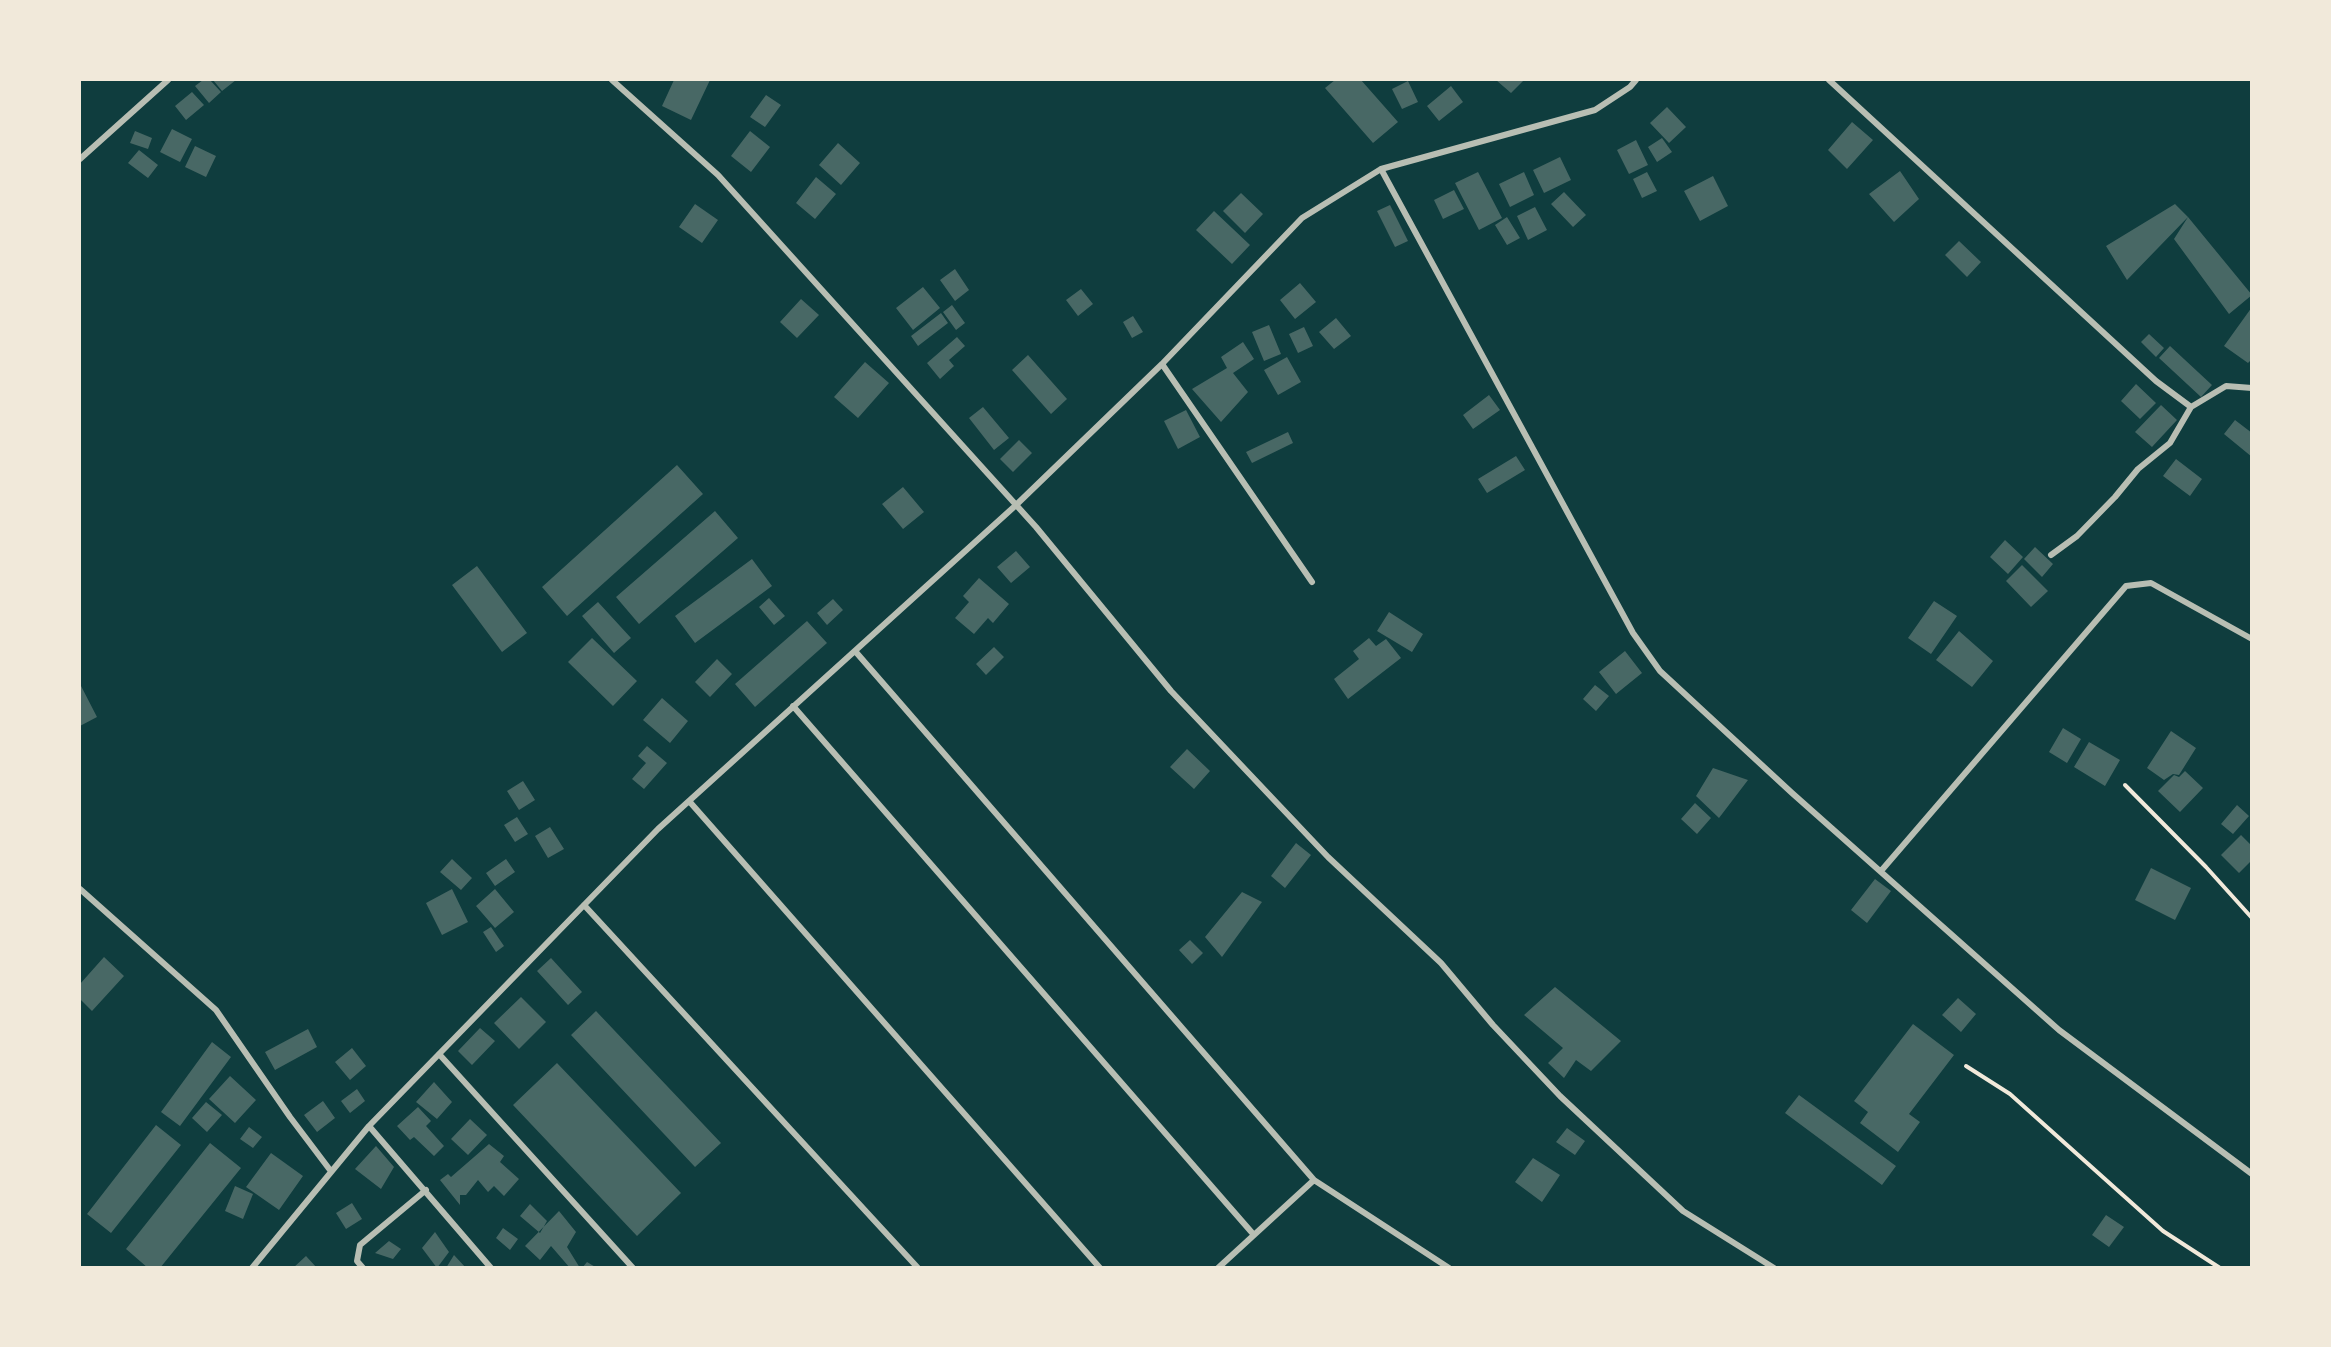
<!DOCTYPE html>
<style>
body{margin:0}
#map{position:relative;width:2331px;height:1347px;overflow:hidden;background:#0f3d3e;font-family:"Source Sans 3",sans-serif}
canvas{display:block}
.frame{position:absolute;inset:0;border:81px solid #f1e9da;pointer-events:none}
</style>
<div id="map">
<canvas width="2331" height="1347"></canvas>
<div class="frame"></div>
</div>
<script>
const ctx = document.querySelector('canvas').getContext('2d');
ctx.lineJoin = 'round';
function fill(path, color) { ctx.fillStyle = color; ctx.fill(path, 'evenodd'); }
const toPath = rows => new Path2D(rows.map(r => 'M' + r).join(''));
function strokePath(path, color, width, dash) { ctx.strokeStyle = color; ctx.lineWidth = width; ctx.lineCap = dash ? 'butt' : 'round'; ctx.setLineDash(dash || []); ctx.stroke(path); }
fill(toPath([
 [203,80,210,80,221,92,209,103,195,86],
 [213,80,236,80,222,91],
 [674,80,710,80,691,120,662,106],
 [1335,80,1361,80,1398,122,1373,143,1325,88],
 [1496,80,1524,80,1511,93],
 [1408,81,1418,102,1402,109,1392,89],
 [1451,86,1463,102,1439,121,1427,106],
 [192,92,204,105,186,120,175,106],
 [766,95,781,105,765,127,750,117],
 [1667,107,1686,127,1669,143,1650,123],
 [1852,122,1873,140,1847,169,1828,150],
 [172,129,192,139,180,162,160,152],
 [135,131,152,138,148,149,130,143],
 [750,131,770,147,751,172,731,156],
 [1662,138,1672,152,1657,162,1648,147],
 [1636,140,1648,165,1629,174,1617,150],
 [838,143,860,163,841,185,819,165],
 [195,146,216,156,206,177,185,167],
 [139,150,158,165,148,178,128,163],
 [1560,157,1571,180,1544,193,1533,170],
 [1900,171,1919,199,1894,222,1869,194],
 [1478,172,1502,218,1479,230,1455,183],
 [1524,172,1534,195,1510,207,1499,184],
 [1647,172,1657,191,1642,198,1633,179],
 [1713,176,1728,206,1700,221,1684,191],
 [816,177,836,194,815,219,796,203],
 [1454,190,1464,209,1443,219,1434,200],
 [1564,192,1586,215,1573,227,1551,204],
 [1241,193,1263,214,1245,233,1223,211],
 [695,204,718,220,702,243,679,227],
 [2175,204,2188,217,2127,280,2106,246],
 [1390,205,1408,241,1395,247,1377,211],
 [1535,207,1547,230,1528,240,1517,216],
 [1214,211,1250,245,1232,264,1196,230],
 [1507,217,1520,238,1507,245,1495,225],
 [2188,217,2252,295,2229,314,2174,239],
 [1959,241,1981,262,1967,277,1945,255],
 [955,269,969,290,955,301,940,280],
 [1300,283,1316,302,1295,319,1280,300],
 [923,287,940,308,913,330,896,308],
 [1081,289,1093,304,1078,316,1066,300],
 [801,299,819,315,797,338,780,322],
 [952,305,965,323,956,330,943,312],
 [2252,307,2252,359,2248,363,2224,346],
 [941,313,948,323,918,346,911,336],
 [1133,316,1143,332,1132,338,1123,322],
 [1336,318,1351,336,1334,349,1319,332],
 [1269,325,1281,354,1264,361,1252,332],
 [1304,327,1313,346,1298,353,1289,334],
 [2149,334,2164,348,2156,357,2141,342],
 [957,337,965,346,949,360,954,366,940,379,927,363],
 [1243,342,1254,359,1233,373,1248,392,1221,422,1192,389,1227,368,1221,357],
 [2170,346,2212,385,2201,397,2159,358],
 [1028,355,1067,399,1051,414,1012,370],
 [1287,357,1301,382,1278,395,1264,370],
 [865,362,889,383,858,418,834,397],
 [2136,384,2156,403,2140,419,2121,401],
 [1489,395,1500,410,1473,429,1463,415],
 [2161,405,2177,420,2152,447,2135,432],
 [983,407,1009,438,994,450,969,418],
 [1186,410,1200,437,1178,449,1164,421],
 [2235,420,2252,433,2252,457,2224,434],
 [1288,432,1293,443,1252,463,1246,452],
 [1019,440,1032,453,1013,472,1000,459],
 [1516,456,1525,470,1487,493,1478,479],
 [2176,459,2202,479,2190,496,2163,476],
 [677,465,703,494,567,616,542,587],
 [903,487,924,512,903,529,882,504],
 [715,511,738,538,639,624,616,597],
 [2005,540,2023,557,2008,574,1990,557],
 [2035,547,2053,564,2042,577,2024,559],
 [1016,551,1030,567,1011,583,997,567],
 [752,559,772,586,695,643,675,616],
 [2022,565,2048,591,2031,607,2006,581],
 [477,566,527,633,502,652,452,585],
 [979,578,1009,604,993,623,988,618,974,634,955,618,969,602,963,596],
 [769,598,785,616,774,625,759,607],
 [833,599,843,610,827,625,817,613],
 [1934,601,1957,616,1931,654,1908,638],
 [598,602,631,638,614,653,582,616],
 [1389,612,1423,634,1412,652,1377,631],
 [807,621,827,643,755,707,735,684],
 [1959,631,1993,661,1972,687,1936,660],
 [592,638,637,681,613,706,568,662],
 [1369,638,1376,646,1386,639,1401,658,1348,699,1334,679,1359,659,1353,651],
 [994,647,1004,657,986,675,976,664],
 [1625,651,1642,673,1616,694,1599,672],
 [717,659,732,674,710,697,695,682],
 [80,684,97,717,80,726],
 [1595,685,1609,696,1596,711,1583,699],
 [662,698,688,721,670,743,643,720],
 [2063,728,2081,739,2067,763,2049,752],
 [2171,731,2196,748,2179,775,2173,774,2164,780,2147,768],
 [2089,742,2120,760,2105,786,2074,767],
 [647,746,667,763,644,789,632,779,646,763,638,756],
 [1187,749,1210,771,1194,789,1170,767],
 [1713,768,1748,780,1719,818,1696,796],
 [2185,771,2203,788,2180,812,2158,791,2174,775,2179,777],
 [523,781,535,800,519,810,507,791],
 [1695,803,1711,818,1697,834,1681,819],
 [2237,805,2249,816,2233,834,2221,824],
 [517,817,528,834,515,842,504,825],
 [550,827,564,849,548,858,535,836],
 [2241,835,2252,846,2252,860,2239,873,2221,855],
 [1296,843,1311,855,1285,888,1271,876],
 [452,859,472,878,461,890,440,872],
 [506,859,515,872,495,886,486,873],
 [2151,868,2191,888,2175,920,2135,900],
 [1875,879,1891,891,1867,923,1851,910],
 [452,889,468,922,442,935,426,903],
 [495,889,514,912,495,928,476,906],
 [1242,892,1262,902,1222,957,1205,937],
 [491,927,504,946,496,952,483,932],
 [1190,940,1203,953,1192,964,1179,950],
 [104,957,124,976,92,1011,80,999,80,984],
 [551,958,582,992,568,1005,537,971],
 [1555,987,1621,1041,1591,1071,1576,1060,1564,1078,1548,1063,1563,1048,1524,1015],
 [521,997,546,1022,519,1049,494,1023],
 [1958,998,1976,1014,1961,1032,1942,1015],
 [596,1011,721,1143,695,1167,571,1035],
 [1913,1024,1954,1055,1909,1114,1920,1122,1898,1152,1860,1123,1868,1112,1854,1101],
 [480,1028,495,1041,472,1065,458,1051],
 [308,1029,317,1047,275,1070,265,1052],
 [212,1042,231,1057,180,1126,161,1112],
 [352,1048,366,1066,350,1080,335,1062],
 [557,1063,681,1193,637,1236,513,1105],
 [230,1076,256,1100,235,1123,209,1099],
 [434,1082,452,1102,437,1119,416,1102],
 [357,1089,365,1101,350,1113,341,1101],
 [1799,1095,1896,1166,1882,1185,1785,1113],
 [323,1101,335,1118,317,1132,304,1115],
 [206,1102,222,1115,207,1132,192,1118],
 [418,1107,431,1121,426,1126,444,1146,434,1156,414,1137,410,1140,397,1126],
 [470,1119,487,1135,468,1155,451,1139],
 [156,1125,181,1145,111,1233,87,1214],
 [249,1127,262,1137,253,1148,240,1139],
 [1567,1128,1585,1141,1575,1155,1556,1142],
 [210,1143,241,1168,160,1268,148,1268,126,1249],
 [489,1144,504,1156,500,1162,519,1179,504,1196,494,1186,488,1192,478,1180,466,1195,460,1195,460,1205,440,1180,448,1174,451,1177],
 [376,1146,394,1167,381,1189,355,1169],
 [271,1153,303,1176,279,1210,246,1187],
 [1533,1158,1560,1175,1542,1202,1515,1182],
 [235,1186,253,1194,243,1219,225,1211],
 [352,1203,362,1219,346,1229,336,1213],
 [530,1204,547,1221,540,1233,520,1216],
 [559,1211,576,1232,567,1247,580,1268,570,1268,551,1246,540,1260,525,1246],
 [2106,1215,2124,1227,2109,1247,2092,1235],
 [503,1228,518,1239,510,1250,496,1238],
 [435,1232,449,1252,437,1268,422,1248],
 [389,1241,401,1249,393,1259,375,1253],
 [454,1255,466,1268,446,1268],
 [306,1256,317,1268,293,1268],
 [587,1262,597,1268,582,1268]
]), '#486865');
strokePath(toPath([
 [2125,785,2206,867,2252,918],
 [1966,1066,2010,1094,2163,1231,2220,1268]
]), '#f1e9da', 4);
strokePath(toPath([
 [612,80,718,175,1036,527,1171,691,1328,857,1441,963,1493,1025,1560,1096,1683,1211,1774,1268],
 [1829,80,2156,381,2191,407,2226,386,2252,388],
 [80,159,168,80],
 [1381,169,1633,633,1660,671,1792,793,2059,1030,2252,1174],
 [1162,364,1312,582],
 [2051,555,2077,536,2115,497,2138,469,2170,443,2191,407],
 [855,651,1314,1180],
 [793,706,1254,1235],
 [689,801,1100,1268],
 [1881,871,2126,586,2151,583,2252,639],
 [80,889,216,1010,290,1117,330,1170],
 [584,905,918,1268],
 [439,1054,633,1268],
 [369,1126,491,1268],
 [252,1268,369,1126,658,829,1015,506,1162,364,1302,218,1381,169,1595,110,1630,87,1636,80],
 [363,1268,357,1261,360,1245,426,1190],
 [1218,1268,1314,1180,1449,1268]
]), '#b8beb3', 6);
</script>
